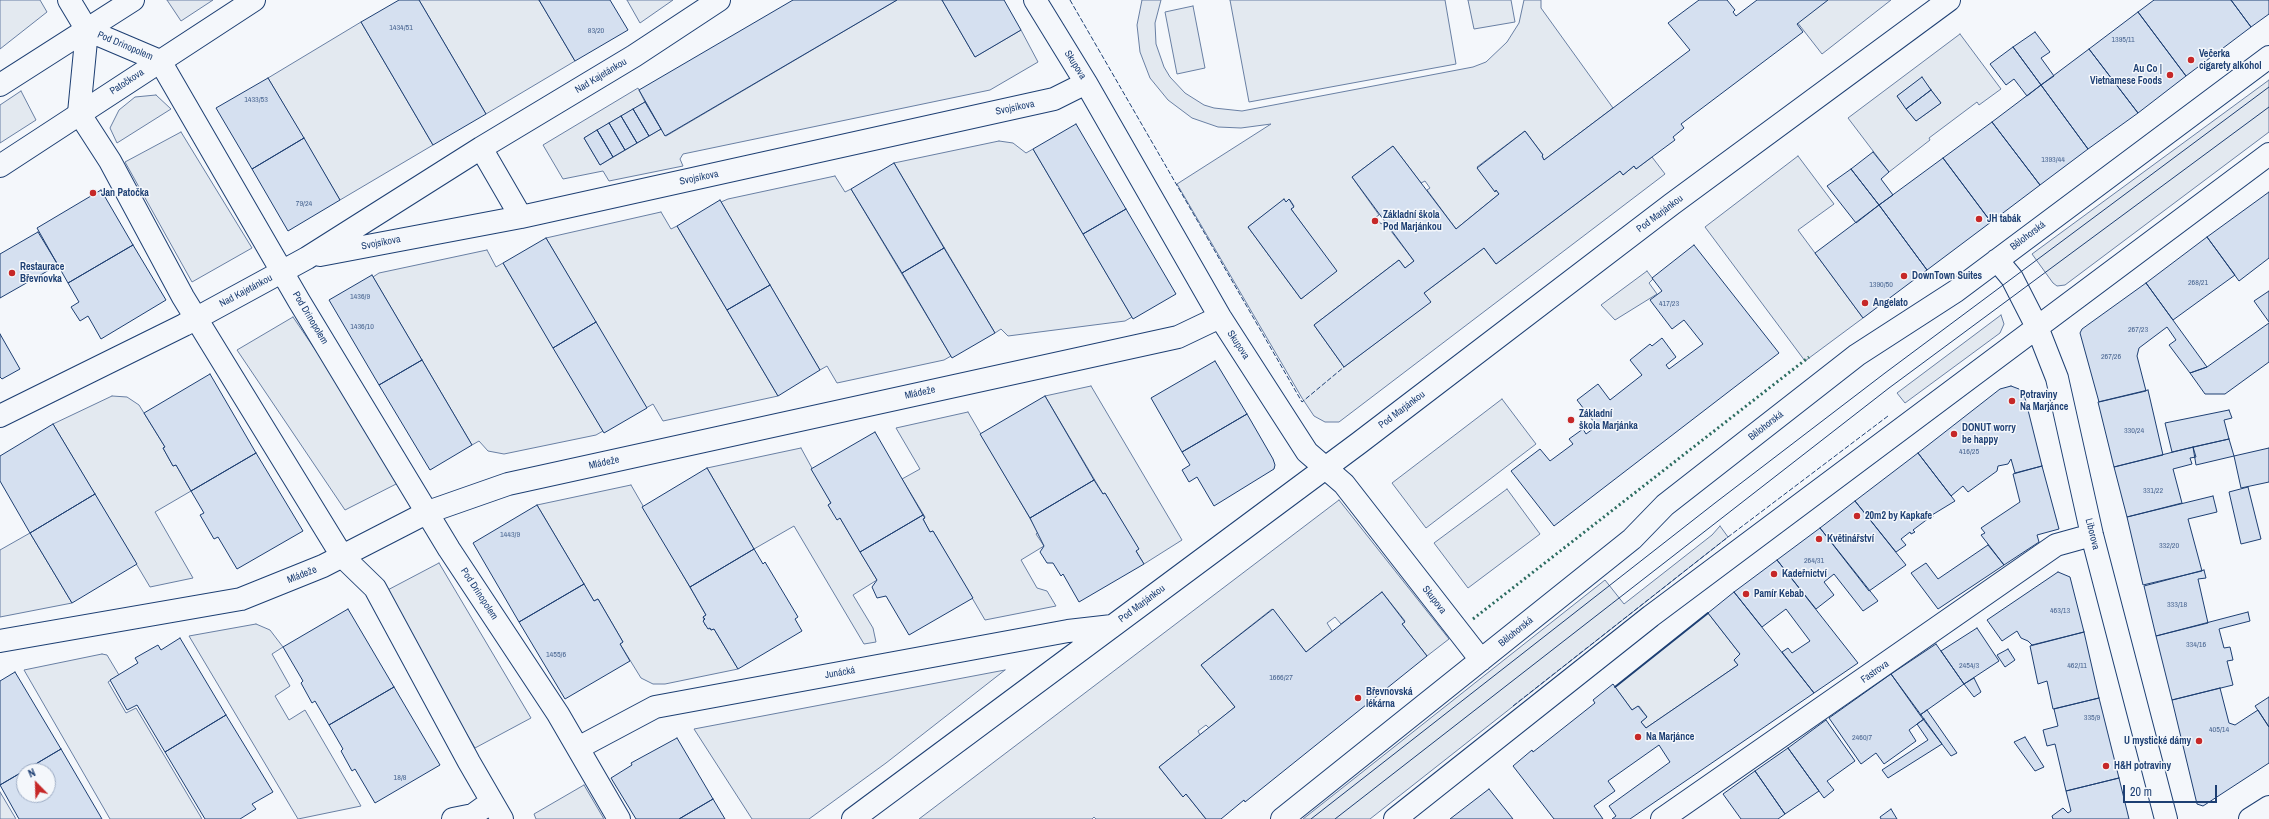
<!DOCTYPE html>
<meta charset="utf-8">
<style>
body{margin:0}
#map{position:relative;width:2269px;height:819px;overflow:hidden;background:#f4f7fb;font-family:"Archivo Narrow",sans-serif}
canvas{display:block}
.north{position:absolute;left:16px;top:763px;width:40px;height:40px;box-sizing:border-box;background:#f4f7fb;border:1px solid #9eadc5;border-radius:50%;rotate:337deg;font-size:11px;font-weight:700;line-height:16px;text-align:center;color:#1d3f73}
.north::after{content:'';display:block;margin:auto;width:14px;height:18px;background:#c62828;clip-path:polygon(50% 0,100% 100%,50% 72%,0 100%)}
.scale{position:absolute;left:2123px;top:785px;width:94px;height:18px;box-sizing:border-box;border:2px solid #1d3f73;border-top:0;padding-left:5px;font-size:12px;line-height:14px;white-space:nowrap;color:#1d3f73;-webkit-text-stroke:3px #f4f7fb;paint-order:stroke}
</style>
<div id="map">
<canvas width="2269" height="819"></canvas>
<div class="north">N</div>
<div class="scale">20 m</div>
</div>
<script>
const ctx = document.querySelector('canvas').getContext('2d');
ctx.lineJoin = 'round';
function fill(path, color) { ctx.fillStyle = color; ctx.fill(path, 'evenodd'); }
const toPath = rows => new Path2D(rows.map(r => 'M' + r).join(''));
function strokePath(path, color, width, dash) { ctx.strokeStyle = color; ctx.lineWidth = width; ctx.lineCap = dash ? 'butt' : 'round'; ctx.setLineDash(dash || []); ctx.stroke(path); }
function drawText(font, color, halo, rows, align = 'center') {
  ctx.font = font + ' "Archivo Narrow",sans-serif'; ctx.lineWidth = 3; ctx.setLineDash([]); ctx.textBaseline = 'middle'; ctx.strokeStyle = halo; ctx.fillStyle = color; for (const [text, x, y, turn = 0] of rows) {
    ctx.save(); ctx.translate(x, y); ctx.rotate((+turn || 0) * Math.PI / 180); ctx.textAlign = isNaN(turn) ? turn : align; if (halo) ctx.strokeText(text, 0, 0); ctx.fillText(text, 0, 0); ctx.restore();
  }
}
const green = toPath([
 [0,0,40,0,47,12,0,49,0,0],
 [167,0,213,0,181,21,167,0],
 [419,0,539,0,575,61,486,114,419,0],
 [627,0,673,0,640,23,627,0],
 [897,0,942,0,975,57,1021,30,1038,62,990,90,683,154,680,159,683,166,609,181,603,171,563,179,543,145,638,88,645,102,584,138,600,165,661,129,666,136,897,0],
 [1142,0,1161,0,1155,23,1156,44,1164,67,1170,77,1185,93,1204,105,1214,108,1242,111,1473,67,1486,62,1507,42,1519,23,1524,0,1541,0,1541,8,1613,108,1544,160,1542,156,1543,155,1525,131,1477,167,1495,191,1496,190,1499,194,1456,229,1427,190,1430,188,1425,181,1421,183,1393,146,1352,177,1379,215,1376,217,1381,224,1384,222,1414,261,1405,268,1399,260,1314,325,1344,367,1430,302,1424,293,1484,248,1496,264,1620,171,1623,175,1634,166,1636,169,1652,157,1665,174,1339,422,1325,422,1314,416,1302,398,1177,184,1271,124,1241,128,1218,127,1192,118,1168,100,1150,78,1140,52,1137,25,1142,0],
 [1284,200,1286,202,1290,200,1294,206,1291,209,1336,271,1301,299,1248,227,1284,200],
 [1230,0,1445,0,1456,64,1249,102,1230,0],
 [1468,0,1511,0,1515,22,1474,29,1468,0],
 [1826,0,1891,0,1822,54,1797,22,1826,0],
 [1193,6,1205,68,1177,74,1165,12,1193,6],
 [361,22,433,145,340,200,268,78,361,22],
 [1960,34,2001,89,1979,105,1977,102,1929,138,1930,140,1889,172,1848,118,1960,34],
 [1922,78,1941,103,1916,121,1897,96,1922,78],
 [2269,80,2269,132,2065,285,2057,286,2053,283,2032,254,2269,80],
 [21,91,36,120,0,143,0,105,21,91],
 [156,95,171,109,117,143,110,128,119,110,135,97,156,95],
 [181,132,252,248,192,282,125,162,181,132],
 [999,141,1013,143,1026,153,1033,149,1132,317,1125,321,1008,336,1001,329,995,333,894,163,999,141],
 [1798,156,1834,204,1798,230,1863,318,1805,361,1705,227,1798,156],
 [835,176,845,192,851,189,951,356,944,360,837,383,827,366,820,370,721,202,728,199,835,176],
 [661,212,671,229,677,226,778,396,663,421,653,404,646,408,546,238,661,212],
 [487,250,496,267,503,263,603,431,596,435,504,454,488,451,479,441,472,445,373,277,379,273,487,250],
 [1647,271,1653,279,1649,283,1657,294,1615,320,1601,305,1647,271],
 [2001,315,2004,324,2000,333,1905,403,1897,393,2001,315],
 [293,317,404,480,345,510,237,350,293,317],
 [1091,386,1182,540,1144,564,1136,551,1138,549,1105,493,1103,494,1045,396,1091,386],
 [112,396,127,397,139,405,165,447,163,448,173,466,176,465,191,491,155,512,193,578,150,587,53,424,112,396],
 [1502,399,1536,444,1426,528,1392,483,1502,399],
 [968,412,1038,532,1036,534,1044,546,1021,560,1037,588,1047,591,1056,606,985,620,933,531,930,532,923,519,925,517,902,479,920,469,896,428,968,412],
 [801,448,831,503,828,505,840,518,877,580,853,595,873,628,876,642,864,644,794,526,754,549,707,468,801,448],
 [631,485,706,615,703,617,705,625,711,630,714,629,738,669,665,684,653,684,641,678,620,644,623,642,598,599,594,601,537,505,631,485],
 [1507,489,1540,534,1468,588,1434,543,1507,489],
 [1339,500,1449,639,1427,656,1402,624,1405,621,1382,592,1341,624,1335,617,1327,623,1332,631,1306,652,1272,609,1201,665,1235,707,1209,728,1206,725,1198,731,1200,735,1159,767,1183,797,1186,794,1206,819,1096,819,1094,817,1092,819,919,819,1339,500],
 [1720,526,1728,537,1370,819,1303,819,1605,580,1624,604,1712,535,1720,526],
 [30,533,72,603,0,617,0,550,30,533],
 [439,563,531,718,475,748,382,593,439,563],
 [1708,613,1740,654,1734,660,1738,665,1646,728,1641,722,1647,717,1639,706,1632,710,1615,687,1708,613],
 [256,624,270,630,283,647,272,654,290,686,275,696,289,720,305,710,361,806,298,819,189,636,256,624],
 [102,654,107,655,119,675,108,682,126,713,136,708,202,819,110,819,24,670,102,654],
 [1005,670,886,763,809,819,752,819,694,729,1005,670],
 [584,785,604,819,536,819,534,814,584,785],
 [0,792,16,819,0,819,0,792]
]);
fill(green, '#e3e9f0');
strokePath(green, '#687fa3', 1);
const building = toPath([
 [399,0,419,0,486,114,433,145,361,22,399,0],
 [539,0,610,0,628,30,575,61,539,0],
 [793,0,897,0,665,136,639,90,793,0],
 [942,0,1004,0,1021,30,975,57,942,0],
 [1699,0,1727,0,1735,10,1733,12,1736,16,1757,0,1828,0,1797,24,1803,32,1681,124,1684,128,1673,137,1675,140,1652,157,1636,169,1634,166,1623,175,1620,171,1496,264,1484,248,1424,293,1431,302,1344,367,1314,325,1399,260,1405,268,1414,261,1352,177,1393,146,1456,229,1499,194,1496,190,1495,192,1477,168,1525,131,1543,155,1542,156,1544,160,1690,50,1668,23,1699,0],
 [2154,0,2231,0,2251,27,2186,76,2138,12,2154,0],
 [2231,0,2269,0,2269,14,2251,27,2231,0],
 [2138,12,2186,76,2138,113,2089,49,2138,12],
 [2035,32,2050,52,2041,58,2054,76,2041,85,2013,47,2035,32],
 [2013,47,2041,85,2027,96,2014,79,2006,85,1990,64,2013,47],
 [2089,49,2138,113,2088,149,2041,85,2089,49],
 [1922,77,1931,90,1906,109,1897,96,1922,77],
 [268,78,304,138,252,169,216,108,268,78],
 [2041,85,2088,149,2040,185,1992,122,2041,85],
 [1931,90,1941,103,1916,121,1906,109,1931,90],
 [645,102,661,129,649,136,633,109,645,102],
 [633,109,649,136,637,143,621,116,633,109],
 [621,116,637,143,625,150,609,123,621,116],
 [1992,122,2040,185,1991,222,1943,158,1992,122],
 [609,123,625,150,613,157,597,130,609,123],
 [1076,124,1126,209,1083,234,1033,149,1076,124],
 [597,130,613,157,600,165,584,138,597,130],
 [304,138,340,200,288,231,252,169,304,138],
 [1873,152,1889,172,1881,179,1893,195,1879,205,1851,169,1873,152],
 [1943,158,1991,222,1927,270,1879,205,1943,158],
 [894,163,944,248,902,273,851,189,894,163],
 [1851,169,1879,205,1856,223,1827,186,1851,169],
 [101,190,133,245,68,283,37,228,101,190],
 [2269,192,2269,258,2239,281,2207,237,2269,192],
 [1284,199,1286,202,1289,199,1294,207,1291,209,1337,271,1301,299,1248,227,1284,199],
 [720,200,770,285,727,310,677,226,720,200],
 [1879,205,1927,270,1863,318,1815,253,1879,205],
 [1126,209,1176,294,1133,319,1083,234,1126,209],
 [38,232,58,265,0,298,0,254,38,232],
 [2207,237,2235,275,2173,320,2146,283,2207,237],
 [546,238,596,322,553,348,503,263,546,238],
 [133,245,166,300,101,339,88,316,80,321,71,307,79,302,68,283,133,245],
 [1694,245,1779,353,1554,526,1511,471,1540,449,1550,461,1573,444,1569,439,1583,429,1586,434,1597,426,1577,400,1598,384,1610,400,1642,375,1630,360,1650,344,1652,346,1662,338,1676,357,1666,365,1669,369,1703,344,1684,320,1672,329,1650,300,1662,291,1652,278,1694,245],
 [944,248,995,333,952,358,902,273,944,248],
 [372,275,422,360,379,385,329,300,372,275],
 [2146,283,2207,367,2190,373,2169,345,2176,340,2167,327,2139,348,2137,356,2146,391,2099,402,2080,333,2082,329,2146,283],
 [770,285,820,370,778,396,727,310,770,285],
 [2269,291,2269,322,2254,301,2269,291],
 [596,322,647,408,604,433,553,348,596,322],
 [2269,323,2269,362,2225,394,2205,394,2190,373,2207,367,2269,323],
 [0,334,20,369,2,379,0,377,0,334],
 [422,360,472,445,430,470,379,385,422,360],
 [1215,361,1247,414,1182,452,1151,398,1215,361],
 [210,374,256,453,191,491,176,465,173,466,163,448,165,447,144,413,210,374],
 [2011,386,2019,389,2024,394,2042,466,2015,473,2011,459,2008,464,1998,466,1997,471,1968,492,1963,486,1951,496,1918,453,2000,389,2011,386],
 [2148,390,2163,455,2114,467,2098,402,2148,390],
 [1045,396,1094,480,1030,518,980,434,1045,396],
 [2229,410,2232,418,2224,420,2229,439,2172,452,2165,423,2229,410],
 [1247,414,1273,459,1275,465,1274,469,1214,506,1197,477,1189,482,1182,470,1190,465,1182,452,1247,414],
 [53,424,95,494,30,533,0,481,0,456,53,424],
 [875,432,923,515,860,552,840,518,837,520,828,505,831,503,811,469,875,432],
 [2229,439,2234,456,2196,465,2193,447,2229,439],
 [2193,447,2196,457,2190,458,2192,464,2173,469,2182,503,2127,517,2114,467,2193,447],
 [2269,448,2269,482,2241,488,2234,456,2269,448],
 [256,453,303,531,237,569,218,537,214,539,200,515,204,513,191,491,256,453],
 [1918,453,1955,501,1932,515,1933,517,1930,520,1929,518,1913,530,1915,532,1911,534,1910,532,1901,539,1906,545,1896,552,1855,501,1918,453],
 [2042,466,2059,529,2037,535,2039,542,2004,565,1981,535,1985,533,1981,528,2020,502,2013,474,2042,466],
 [707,468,754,549,690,587,642,507,707,468],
 [1094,480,1103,494,1105,493,1139,549,1136,551,1144,564,1079,602,1063,574,1061,576,1053,563,1047,563,1040,552,1044,546,1030,518,1094,480],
 [2248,487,2261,539,2241,544,2229,492,2248,487],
 [95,494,137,564,72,603,30,533,95,494],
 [2213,496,2217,512,2188,519,2202,571,2143,585,2127,517,2213,496],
 [1855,501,1906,565,1869,591,1820,528,1855,501],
 [537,505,584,584,519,622,473,543,537,505],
 [923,515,925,518,923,519,930,532,933,531,973,598,909,635,886,596,877,598,872,587,877,580,860,552,923,515],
 [1820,528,1878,601,1863,611,1834,574,1824,582,1834,595,1816,609,1777,560,1820,528],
 [1988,545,2004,565,1938,609,1911,573,1926,563,1938,579,1988,545],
 [754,549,763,564,765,562,798,617,795,619,802,631,738,669,714,629,711,630,710,628,708,629,703,621,705,619,703,617,706,615,690,587,754,549],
 [1777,560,1858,663,1814,693,1782,652,1788,648,1792,653,1810,641,1786,609,1762,627,1734,592,1777,560],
 [2204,570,2206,578,2198,579,2208,623,2156,636,2144,586,2204,570],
 [2058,572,2070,577,2084,632,2032,645,2028,641,2021,638,2017,631,2002,641,1987,620,2058,572],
 [584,584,594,601,598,599,623,642,620,644,630,661,565,699,519,622,584,584],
 [1382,592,1405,622,1402,624,1427,656,1245,802,1244,800,1221,819,1206,819,1186,794,1183,797,1159,767,1235,707,1201,665,1273,609,1306,652,1382,592],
 [1734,592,1814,693,1630,819,1612,819,1616,816,1609,806,1670,762,1659,745,1608,781,1615,791,1594,806,1603,819,1554,819,1513,766,1532,750,1533,752,1595,703,1593,700,1613,684,1632,710,1638,706,1647,717,1641,722,1646,728,1738,665,1734,660,1740,654,1708,613,1734,592],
 [348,609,394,687,329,725,315,701,312,703,301,683,303,681,283,647,348,609],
 [2248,612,2250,621,2219,629,2224,648,2230,647,2233,660,2227,661,2233,685,2172,700,2156,636,2248,612],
 [1977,628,1999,661,1964,684,1941,651,1977,628],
 [2084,632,2099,698,2053,709,2047,681,2038,684,2030,646,2084,632],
 [180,638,226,715,165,752,137,705,127,710,110,680,138,663,135,658,158,645,161,650,180,638],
 [1936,644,1964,684,1920,715,1891,674,1936,644],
 [2008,649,2015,660,2005,667,1997,655,2008,649],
 [15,672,61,749,0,785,0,681,15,672],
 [1891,674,1924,719,1909,730,1916,741,1884,764,1876,753,1861,764,1829,718,1891,674],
 [1974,678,1981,692,1974,697,1964,684,1974,678],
 [394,687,440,765,375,803,355,769,352,771,341,751,343,749,329,725,394,687],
 [2220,688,2229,723,2235,725,2258,710,2269,727,2269,763,2203,806,2197,804,2172,700,2220,688],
 [2269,697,2269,727,2255,706,2269,697],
 [2099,698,2119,778,2066,791,2055,744,2047,746,2043,730,2058,726,2054,709,2099,698],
 [1927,710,1957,753,1951,756,1920,715,1927,710],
 [226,715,273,792,252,804,256,809,240,819,205,819,165,752,226,715],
 [1924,719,1942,744,1888,778,1882,770,1928,740,1917,724,1924,719],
 [1826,720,1855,761,1827,781,1834,790,1824,798,1788,748,1826,720],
 [2025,737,2044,767,2035,771,2014,742,2025,737],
 [677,738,713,799,679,819,636,819,611,778,632,765,631,763,677,738],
 [1788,748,1819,791,1785,814,1755,771,1788,748],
 [61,749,102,819,19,819,0,785,24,771,24,795,48,795,48,771,24,771,61,749],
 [1755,771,1785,814,1778,819,1741,819,1723,794,1755,771],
 [2119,778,2129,819,2053,819,2052,816,2063,808,2068,813,2071,811,2066,791,2119,778],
 [1489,789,1513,819,1450,819,1489,789],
 [713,799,725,819,679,819,713,799],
 [1891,809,1897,819,1881,819,1880,817,1891,809]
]);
fill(building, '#d5e0f0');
strokePath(building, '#1d3f73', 1);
const minor = toPath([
 [69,0,87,30],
 [1035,0,1086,83,1220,317,1307,452,1344,484,1481,660],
 [87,30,160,61,299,301,449,549,558,714,619,819],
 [87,30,79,113,110,161,183,297,342,556,375,588,469,762,502,819],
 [481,148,521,217],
 [320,255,521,217,1054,99,1086,83],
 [1997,260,2012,278,2037,327,2057,378,2092,535,2166,819],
 [0,416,184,325,307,258,481,148,634,56,719,0],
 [0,641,241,599,323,566,428,512,508,484,1178,337,1220,317],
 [578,748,655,707,1068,631,1112,626],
 [453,819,473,815,491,802],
 [853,819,1359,443,1672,204,1949,0],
 [1282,819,1632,539,1665,505,1857,355,1956,291,2269,57],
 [1395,819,1651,616,2269,154],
 [1662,819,2056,545,2092,535],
 [2250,819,2269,807]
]);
const major = toPath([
 [0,85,133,0],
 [0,166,254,0]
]);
strokePath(minor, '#1d3f73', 24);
strokePath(major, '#1d3f73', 24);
strokePath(minor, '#f4f7fb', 22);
strokePath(major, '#f4f7fb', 22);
strokePath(toPath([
 [1311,819,1715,503,1885,373,2269,87],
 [1335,819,1889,388,2269,107]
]), '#1d3f73', 1);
strokePath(toPath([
 [1473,619,1809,357]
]), '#2c6c60', 3, [2, 3]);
strokePath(toPath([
 [1070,0,1302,402,1344,367],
 [1513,706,1728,537,1888,416]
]), '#1d3f73', 1, [5, 2]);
strokePath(toPath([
 [1615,687,1708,613]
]), '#1d3f73', 2);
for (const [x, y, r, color] of [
 [2191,60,4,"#c62828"],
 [2170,75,4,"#c62828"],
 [93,193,4,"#c62828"],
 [1979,219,4,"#c62828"],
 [1375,221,4,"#c62828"],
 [12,273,4,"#c62828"],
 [1904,276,4,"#c62828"],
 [1865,303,4,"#c62828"],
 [2012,401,4,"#c62828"],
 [1571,420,4,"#c62828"],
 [1954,434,4,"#c62828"],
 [1857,516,4,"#c62828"],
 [1819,539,4,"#c62828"],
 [1774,574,4,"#c62828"],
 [1746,594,4,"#c62828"],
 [1358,698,4,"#c62828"],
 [1638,737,4,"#c62828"],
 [2199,741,4,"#c62828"],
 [2106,766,4,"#c62828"]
]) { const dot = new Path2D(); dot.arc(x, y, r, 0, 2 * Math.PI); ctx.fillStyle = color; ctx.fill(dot); strokePath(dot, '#f4f7fb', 1.5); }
drawText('8px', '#4b6792', null, [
 ["1434/51",401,28],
 ["83/20",596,31],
 ["1395/11",2123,40],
 ["1433/53",256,100],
 ["1393/44",2053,160],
 ["79/24",304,204],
 ["268/21",2198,283],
 ["1390/50",1881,285],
 ["1436/9",360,297],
 ["417/23",1669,304],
 ["1436/10",362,327],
 ["267/23",2138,330],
 ["267/26",2111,357],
 ["330/24",2134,431],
 ["416/25",1969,452],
 ["331/22",2153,491],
 ["1443/9",510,535],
 ["332/20",2169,546],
 ["264/31",1814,561],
 ["333/18",2177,605],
 ["463/13",2060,611],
 ["334/16",2196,645],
 ["1455/6",556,655],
 ["2454/3",1969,666],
 ["462/11",2077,666],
 ["1666/27",1281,678],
 ["335/9",2092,718],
 ["405/14",2219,730],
 ["2460/7",1862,738],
 ["18/8",400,778]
]);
drawText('10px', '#1d3f73', '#f4f7fb', [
 ["Pod Drinopolem",125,46,23],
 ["Skupova",1075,65,58],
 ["Nad Kajetánkou",601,76,-31],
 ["Patočkova",127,82,-33],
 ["Svojsíkova",1015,108,-12],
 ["Svojsíkova",699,178,-12],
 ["Pod Marjánkou",1660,214,-37],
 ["Bělohorská",2028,236,-37],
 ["Svojsíkova",381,243,-11],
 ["Nad Kajetánkou",246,291,-28],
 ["Pod Drinopolem",310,318,59],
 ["Skupova",1238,345,57],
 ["Mládeže",920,393,-12],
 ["Pod Marjánkou",1402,410,-37],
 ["Bělohorská",1766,426,-38],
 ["Mládeže",604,463,-12],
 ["Liborova",2092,534,76],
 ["Mládeže",302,575,-22],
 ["Pod Drinopolem",479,594,57],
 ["Skupova",1434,600,52],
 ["Pod Marjánkou",1142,604,-37],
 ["Bělohorská",1516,632,-39],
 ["Fastrova",1875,672,-35],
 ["Junácká",840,673,-10]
]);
drawText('bold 10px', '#1d3f73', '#f4f7fb', [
 ["Večerka",2199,54],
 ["cigarety alkohol",2199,66],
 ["Au Co |",2162,69,"right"],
 ["Vietnamese Foods",2162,81,"right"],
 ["Jan Patočka",101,193],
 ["Základní škola",1383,215],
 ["Pod Marjánkou",1383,227],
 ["JH tabák",1987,219],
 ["Restaurace",20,267],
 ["Břevnovka",20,279],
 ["DownTown Suites",1912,276],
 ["Angelato",1873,303],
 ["Potraviny",2020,395],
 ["Na Marjánce",2020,407],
 ["Základní",1579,414],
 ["škola Marjánka",1579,426],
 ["DONUT worry",1962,428],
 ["be happy",1962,440],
 ["20m2 by Kapkafe",1865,516],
 ["Květinářství",1827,539],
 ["Kadeřnictví",1782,574],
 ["Pamír Kebab",1754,594],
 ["Břevnovská",1366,692],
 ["lékárna",1366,704],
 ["Na Marjánce",1646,737],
 ["U mystické dámy",2191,741,"right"],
 ["H&H potraviny",2114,766]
], 'left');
</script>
